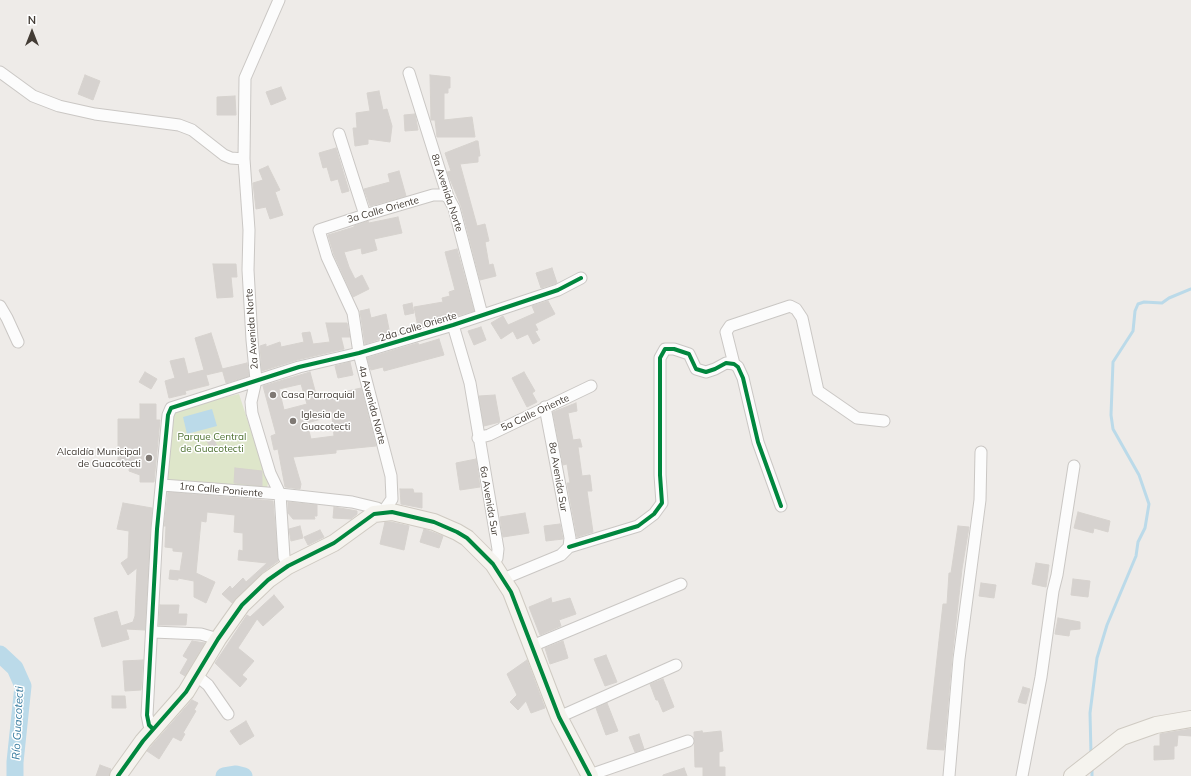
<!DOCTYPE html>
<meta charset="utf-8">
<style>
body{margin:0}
#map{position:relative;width:1191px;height:776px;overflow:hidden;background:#eeebe8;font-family:Mulish,sans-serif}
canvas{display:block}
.north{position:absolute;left:12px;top:12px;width:40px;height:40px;-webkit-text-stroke:3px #fff;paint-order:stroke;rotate:0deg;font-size:11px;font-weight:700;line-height:16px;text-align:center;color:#433c35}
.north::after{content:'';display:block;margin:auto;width:14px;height:18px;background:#433c35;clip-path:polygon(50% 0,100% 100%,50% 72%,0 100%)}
</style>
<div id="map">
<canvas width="1191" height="776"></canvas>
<div class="north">N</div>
</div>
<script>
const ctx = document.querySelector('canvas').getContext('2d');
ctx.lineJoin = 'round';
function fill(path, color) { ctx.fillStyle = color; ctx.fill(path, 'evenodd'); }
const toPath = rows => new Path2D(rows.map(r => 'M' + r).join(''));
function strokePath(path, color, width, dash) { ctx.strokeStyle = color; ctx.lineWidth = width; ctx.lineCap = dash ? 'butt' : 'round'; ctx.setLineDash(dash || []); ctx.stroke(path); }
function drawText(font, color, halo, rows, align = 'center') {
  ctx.font = font + ' Mulish,sans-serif'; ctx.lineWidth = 3; ctx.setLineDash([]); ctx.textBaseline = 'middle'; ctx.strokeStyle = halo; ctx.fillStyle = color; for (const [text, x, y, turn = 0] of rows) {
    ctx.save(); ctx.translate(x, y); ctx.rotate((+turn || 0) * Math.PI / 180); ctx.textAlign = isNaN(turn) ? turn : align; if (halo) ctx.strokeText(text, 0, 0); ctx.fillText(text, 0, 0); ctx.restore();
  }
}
fill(toPath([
 [239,394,268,483,267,488,167,480,173,413,177,409]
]), '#dee6ca');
fill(toPath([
 [212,409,217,426,187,434,183,417]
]), '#bbdae9');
strokePath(toPath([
 [1091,754,1090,713,1097,658,1107,625,1136,556,1138,542,1145,528,1149,504,1139,475,1113,429,1111,415,1113,362,1133,331,1135,311,1138,304,1144,302,1162,303,1169,298,1191,289],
 [1092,768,1092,776]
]), '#bbdae9', 3);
strokePath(toPath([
 [0,654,15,668,23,686,15,762,15,776],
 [224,776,236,774,244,776]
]), '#bbdae9', 17);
const building = toPath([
 [85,75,100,81,93,100,78,94,85,75],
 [430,75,450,77,450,88,448,88,448,93,444,93,444,120,472,117,475,137,437,137,435,120,431,120,430,75],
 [281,87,286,99,271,105,266,92,281,87],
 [379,91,383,110,387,109,392,126,390,142,368,139,368,144,355,146,353,128,357,128,356,113,370,111,367,93,379,91],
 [235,96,236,115,217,115,217,97,235,96],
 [415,114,418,130,405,131,404,115,415,114],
 [476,141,478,141,480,156,478,156,478,162,460,164,477,226,485,224,489,241,485,242,489,265,493,264,496,276,480,280,461,206,447,172,451,171,445,153,476,141],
 [336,148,349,191,342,193,338,179,331,181,327,167,323,168,319,153,336,148],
 [268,166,280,190,275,192,283,215,270,219,266,207,256,209,253,183,263,180,259,170,268,166],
 [399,171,406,196,370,206,364,189,390,182,388,174,399,171],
 [398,217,402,233,374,239,377,250,362,254,361,248,344,252,349,267,355,279,362,275,369,289,353,297,334,255,328,235,354,227,354,226,368,221,369,223,398,217],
 [457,249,474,311,418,327,414,307,443,302,442,298,450,296,449,292,455,290,445,252,457,249],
 [213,264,236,264,237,277,231,277,233,297,217,298,213,264],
 [552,268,557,283,541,288,536,273,552,268],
 [548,301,555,314,535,324,538,330,535,331,540,340,533,344,528,334,517,339,513,331,501,339,491,323,503,316,508,325,535,313,532,306,548,301],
 [412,303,414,313,405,315,403,305,412,303],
 [369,309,371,318,386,314,390,334,380,336,380,339,365,344,360,311,369,309],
 [326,323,347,323,350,337,341,337,344,349,297,360,262,371,260,346,266,344,266,347,280,342,281,347,304,342,302,333,310,332,313,344,330,342,326,323],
 [481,327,486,340,474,345,468,331,481,327],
 [211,333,223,371,206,375,209,385,185,391,186,394,169,398,165,381,175,378,170,361,184,358,188,374,204,370,195,338,211,333],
 [439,339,444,355,384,371,383,367,371,370,367,358,418,343,419,345,439,339],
 [350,362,353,375,338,378,335,366,350,362],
 [247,363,249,376,226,383,222,369,247,363],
 [145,372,157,379,151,389,139,382,145,372],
 [310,372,317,398,361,388,376,446,336,450,336,453,293,457,301,484,300,489,285,487,278,449,274,450,271,436,276,434,263,386,310,372],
 [301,384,307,404,284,410,279,389,301,384],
 [332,416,334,436,311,439,307,423,332,416],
 [524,372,535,391,532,393,537,402,527,407,512,378,524,372],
 [495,395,500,422,484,426,479,396,495,395],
 [576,403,577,411,568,413,573,440,580,439,582,447,578,447,582,476,590,475,592,491,587,491,593,532,577,537,567,483,570,483,567,464,563,465,553,412,576,403],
 [140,404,156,404,156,420,160,420,154,482,140,482,140,475,129,471,130,463,118,461,118,419,140,419,140,404],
 [205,437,214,440,217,446,209,445,205,437],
 [476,459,480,487,460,490,456,463,476,459],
 [235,468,262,471,262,486,234,483,235,468],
 [400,489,413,489,414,493,422,493,422,508,401,504,400,489],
 [168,492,273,501,278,561,262,573,232,603,222,594,230,586,232,589,243,578,246,582,267,563,238,560,239,550,243,551,243,533,234,532,235,515,207,512,206,522,201,521,196,573,215,582,206,603,194,597,194,581,178,578,178,580,169,579,170,570,180,571,183,552,173,551,173,548,165,547,166,526,164,526,168,492],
 [288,502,317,505,317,516,314,516,315,519,293,519,288,513,288,502],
 [123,503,152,508,145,630,126,629,129,639,102,647,94,618,117,611,121,626,133,622,135,616,137,568,128,575,121,563,128,558,129,531,117,529,123,503],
 [334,507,357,511,357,514,351,519,333,518,334,507],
 [1078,512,1110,521,1108,532,1094,528,1093,533,1074,528,1078,512],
 [525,513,529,533,503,537,500,517,525,513],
 [385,522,391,522,409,526,404,550,380,544,385,522],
 [560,524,563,539,546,541,544,526,560,524],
 [300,526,303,538,291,541,289,529,300,526],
 [958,526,969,527,962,569,952,658,944,750,927,749,943,604,947,604,949,573,951,573,958,526],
 [424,529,443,536,439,548,420,542,424,529],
 [320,530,324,537,308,545,304,537,320,530],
 [1036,563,1049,565,1046,587,1032,584,1036,563],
 [1073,579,1090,581,1088,597,1071,595,1073,579],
 [981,583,996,585,994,598,979,596,981,583],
 [274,595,284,607,263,626,257,619,238,648,254,661,242,675,247,679,240,687,215,663,247,615,250,617,274,595],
 [551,598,552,603,570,598,576,614,559,620,561,626,540,635,529,607,551,598],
 [160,605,179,605,178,614,187,614,186,625,159,625,160,605],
 [1058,618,1080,622,1080,629,1070,630,1069,636,1055,634,1058,618],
 [192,641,205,643,185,676,180,673,188,659,183,656,192,641],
 [563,641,568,658,550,664,545,648,563,641],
 [606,655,617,682,605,686,594,659,606,655],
 [143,660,141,690,125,691,123,661,143,660],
 [527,660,545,708,531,713,526,701,518,710,510,702,517,695,507,674,527,660],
 [663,679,674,707,663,712,658,700,656,700,650,684,663,679],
 [1023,687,1030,689,1026,704,1018,702,1023,687],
 [112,696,125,696,126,708,112,708,112,696],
 [192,700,198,703,194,710,196,711,183,733,185,734,181,741,173,737,159,759,147,751,192,700],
 [607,703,618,731,606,735,596,708,607,703],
 [246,721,254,736,240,745,230,731,246,721],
 [1191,729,1191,736,1178,735,1177,746,1174,746,1174,759,1154,760,1154,746,1160,746,1160,734,1191,729],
 [702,731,703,733,721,731,723,751,719,752,719,767,725,767,725,776,703,776,703,767,695,767,694,732,702,731],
 [639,734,644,749,635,752,629,737,639,734],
 [100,765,111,769,109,776,96,776,100,765],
 [684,768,687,776,663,776,663,775,684,768]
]);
fill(building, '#d6d2cf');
strokePath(building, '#d6d2ce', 1);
const street = toPath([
 [279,0,245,78,244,159,249,230,248,270,252,340,256,380,251,402,252,413,270,473,280,494,284,557,288,566],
 [0,72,33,96,59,106,95,114,179,125,192,130,224,155,231,158,244,159],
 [409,73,448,197,454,208,482,315],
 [339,134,365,215],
 [0,306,7,318,18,342],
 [453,325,470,383,498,549,497,558,493,564],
 [734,364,726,332,730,326,790,306,796,309,802,318,818,391,857,418,884,421],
 [545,407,570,538,569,547],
 [478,438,489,435,591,386],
 [162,485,280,494,352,502,377,508,383,512,392,499,391,476,359,353,353,313,327,257,319,230,365,215,433,195,444,195,448,197],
 [569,547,638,526,654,514,662,503,660,475,660,358,665,349,674,349,689,354,696,369,706,372,715,369,726,363,734,364,738,367,743,378,758,442,781,506],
 [503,579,561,555,569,547],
 [153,632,201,634,218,639],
 [532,646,681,584],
 [197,676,208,685,228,714],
 [559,717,676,665],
 [153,729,149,725,147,715,157,529,168,415,171,408,299,367,359,353,453,325,558,290,581,278],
 [590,775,688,741],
 [949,776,959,659,980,500,981,452],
 [1022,776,1041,677,1053,591,1057,575,1074,466]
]);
const secondary = toPath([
 [118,776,143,741,186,692,218,639,242,605,268,580,288,566,334,543,374,514,392,512,434,522,457,532,467,538,493,564,511,592,559,717,590,776],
 [1072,776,1122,737,1156,725,1191,719]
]);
strokePath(street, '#cac7c4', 13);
strokePath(secondary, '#cfcac2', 18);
strokePath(street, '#fcfcfc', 11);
strokePath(secondary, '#f5f3ee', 16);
strokePath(toPath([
 [569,547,638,526,654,514,662,503,660,475,660,358,665,349,674,349,689,354,696,369,706,372,715,369,726,363,734,364,738,367,743,378,758,442,781,506],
 [153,729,149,725,147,715,157,529,168,415,171,408,299,367,359,353,453,325,558,290,581,278],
 [118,776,143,741,186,692,218,639,242,605,268,580,288,566,334,543,374,514,392,512,434,522,457,532,467,538,493,564,511,592,559,717,590,776]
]), '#00873e', 4);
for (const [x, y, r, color] of [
 [273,395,4,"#7f7974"],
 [293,421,4,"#7f7974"],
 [149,458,4,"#7f7974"]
]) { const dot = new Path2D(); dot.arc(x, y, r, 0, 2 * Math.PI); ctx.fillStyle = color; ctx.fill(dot); strokePath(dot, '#fff', 1.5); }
drawText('10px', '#433c35', '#fff', [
 ["8a Avenida Norte",447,193,72],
 ["3a Calle Oriente",383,210,-16],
 ["2da Calle Oriente",418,327,-17],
 ["2a Avenida Norte",252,329,-94],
 ["4a Avenida Norte",372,405,75],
 ["5a Calle Oriente",535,413,-25],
 ["8a Avenida Sur",558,477,80],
 ["1ra Calle Poniente",221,490,5],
 ["6a Avenida Sur",489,501,80]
]);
drawText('10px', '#433c35', '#fff', [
 ["Casa Parroquial",281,395],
 ["Iglesia de",301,415],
 ["Guacotecti",301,427],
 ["Alcaldía Municipal",141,452,"right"],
 ["de Guacotecti",141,464,"right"]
], 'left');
drawText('10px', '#4b6f2e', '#fff', [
 ["Parque Central",212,437],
 ["de Guacotecti",212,449]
]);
drawText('italic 11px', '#367a9e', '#fff', [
 ["Río Guacotecti",18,723,-87]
]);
</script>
